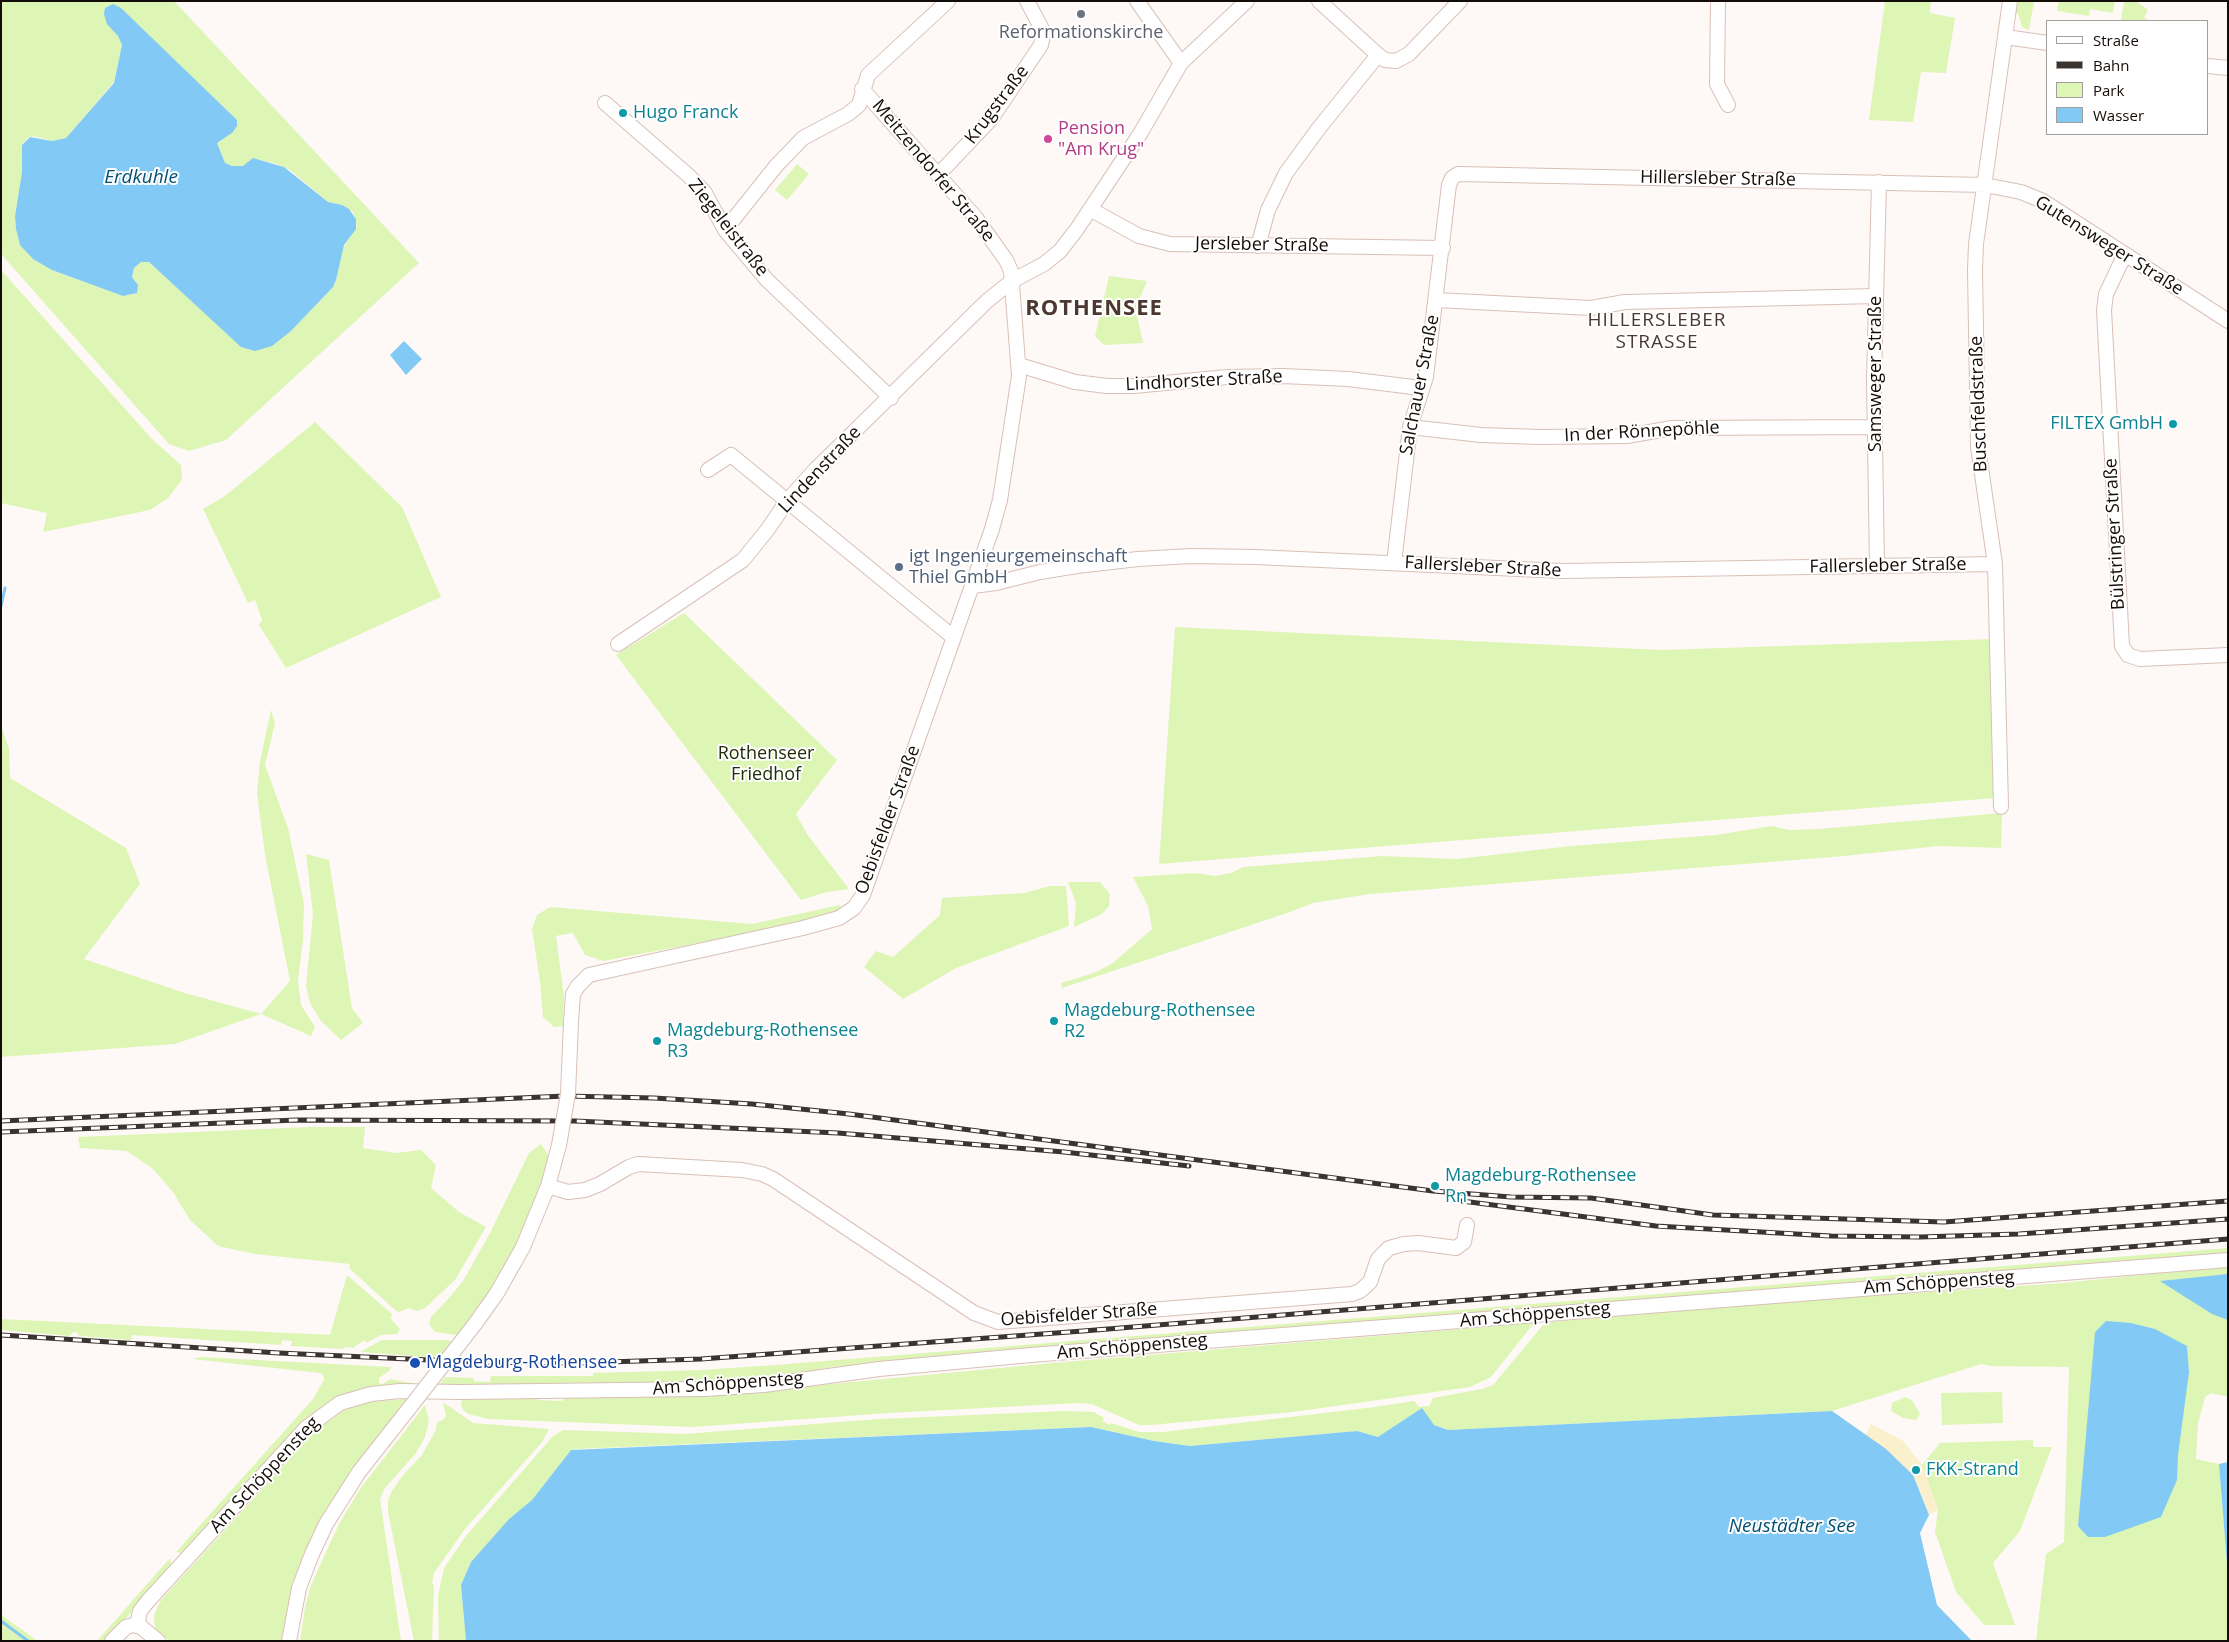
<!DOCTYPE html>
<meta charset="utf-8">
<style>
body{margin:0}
#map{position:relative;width:2229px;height:1642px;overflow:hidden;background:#fef8f6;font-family:"Open Sans",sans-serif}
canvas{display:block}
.frame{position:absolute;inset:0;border:2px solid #140c08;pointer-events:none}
.legend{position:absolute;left:2046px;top:20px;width:162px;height:115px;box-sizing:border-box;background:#fff;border:1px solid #a19e9c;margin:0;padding:6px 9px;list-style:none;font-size:15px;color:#140c08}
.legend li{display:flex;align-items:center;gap:10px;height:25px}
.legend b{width:25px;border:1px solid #a19e9c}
</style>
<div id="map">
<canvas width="2229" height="1642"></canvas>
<div class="frame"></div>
<ul class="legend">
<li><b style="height:6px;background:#fff"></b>Straße</li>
<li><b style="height:6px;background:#3b3330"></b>Bahn</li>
<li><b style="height:14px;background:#def6b5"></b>Park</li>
<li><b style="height:14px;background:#82c9f5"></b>Wasser</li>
</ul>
</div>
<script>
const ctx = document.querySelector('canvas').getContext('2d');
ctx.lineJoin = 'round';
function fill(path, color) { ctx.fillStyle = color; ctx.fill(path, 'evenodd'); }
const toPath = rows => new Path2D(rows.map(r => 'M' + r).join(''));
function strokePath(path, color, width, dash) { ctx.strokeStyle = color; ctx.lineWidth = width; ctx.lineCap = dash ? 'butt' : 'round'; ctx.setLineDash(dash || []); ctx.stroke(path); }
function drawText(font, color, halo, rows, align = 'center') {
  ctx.font = font + ' "Open Sans",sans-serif'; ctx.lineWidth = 4; ctx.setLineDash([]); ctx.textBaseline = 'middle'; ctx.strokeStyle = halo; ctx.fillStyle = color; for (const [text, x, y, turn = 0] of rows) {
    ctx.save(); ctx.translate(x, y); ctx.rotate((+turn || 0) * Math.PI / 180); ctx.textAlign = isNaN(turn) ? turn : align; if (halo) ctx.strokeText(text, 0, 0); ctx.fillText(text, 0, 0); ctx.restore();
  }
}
fill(toPath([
 [1,1,174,1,419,263,226,440,189,451,169,444,1,254],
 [117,6,237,120,229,135,217,143,225,163,232,166,241,167,248,164,250,160,260,160,277,164,290,170,328,202,342,205,353,212,357,226,343,248,336,280,333,287,291,331,241,346,149,262,141,262,134,268,132,277,136,281,137,293,123,296,52,270,20,245,16,229,15,216,22,172,22,145,27,138,33,136,52,141,66,138,114,82,122,45,118,36,112,28],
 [1885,1,1931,1,1930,13,1955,18,1946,73,1921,72,1913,122,1869,120],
 [2016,1,2034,1,2029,30,2022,27,2018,14,2014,13],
 [2059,1,2091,2,2115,1,2113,13,2090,9,2089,16,2057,11],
 [2124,1,2136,1,2148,10,2144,17,2148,21,2121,21],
 [797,164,809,174,787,200,775,190],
 [1,270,152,439,181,465,182,480,168,498,150,510,43,532,47,513,1,503],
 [1109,276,1147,281,1138,302,1137,316,1143,343,1104,345,1095,336],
 [315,422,402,507,441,597,286,668,259,625,262,620,255,600,248,603,203,509,225,496],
 [684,613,837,760,796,814,807,834,849,889,827,892,801,900,616,655],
 [1175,627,1661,650,1993,639,1995,798,1159,864],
 [271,710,275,723,265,765,288,828,304,904,303,939,298,981,301,1005,315,1027,311,1036,261,1014,175,1044,1,1057,1,725,9,749,10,778,126,848,140,884,84,959,185,993,261,1014,290,981,265,855,257,793,260,761],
 [2002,813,2001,848,1939,846,1844,856,1370,894,1313,903,1290,912,1062,988,1061,983,1094,973,1113,963,1152,929,1148,906,1133,877,1195,873,1215,876,1231,873,1243,867,1382,856,1457,859,1571,846,1716,835,1772,826,1789,830,1819,829],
 [306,854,329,860,352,1008,363,1023,341,1040,321,1021,310,1003,306,986,313,914],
 [1068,882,1100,882,1110,894,1109,906,1102,914,1074,927,1076,903],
 [1050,886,1066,886,1069,926,956,968,903,999,864,967,876,951,893,957,940,915,942,898,1024,893],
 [840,905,841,911,783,927,603,961,585,955,573,933,556,936,564,997,563,1026,554,1027,543,1017,540,982,532,929,537,915,550,907,752,924],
 [310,1127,365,1127,363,1148,396,1153,421,1150,436,1165,431,1188,459,1212,486,1227,455,1280,425,1308,417,1311,409,1308,399,1312,396,1311,349,1268,350,1264,255,1254,218,1246,190,1220,173,1192,153,1169,127,1151,80,1148,78,1137],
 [541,1144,549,1156,541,1188,509,1260,489,1293,457,1335,435,1332,429,1324,431,1317,449,1298,463,1281,490,1233,529,1153],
 [2228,1248,2228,1255,884,1363,832,1367,776,1378,700,1384,437,1388,445,1377,474,1378,474,1381,490,1382,491,1376,593,1376,593,1373,700,1370,775,1365],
 [2228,1266,2228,1397,2211,1393,2205,1397,2198,1423,2196,1459,2219,1464,2228,1575,2228,1641,2036,1641,2046,1554,2064,1542,2069,1367,1991,1366,1981,1364,1832,1411,1448,1430,1435,1425,1378,1437,1357,1431,1190,1446,1154,1441,1091,1427,576,1449,571,1450,532,1500,509,1519,471,1562,461,1585,466,1641,439,1641,438,1596,444,1568,466,1536,553,1436,563,1430,684,1434,879,1419,1064,1411,1094,1412,1104,1418,1103,1421,1109,1425,1111,1423,1139,1432,1163,1432,1375,1407,1414,1401,1419,1407,1429,1406,1433,1398,1482,1389,1493,1385,1543,1325,1551,1322,1783,1302,2063,1283],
 [347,1275,392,1314,391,1319,400,1329,397,1334,381,1335,366,1343,365,1340,355,1346,355,1348,344,1347,343,1349,291,1346,292,1341,282,1340,281,1345,132,1335,131,1340,79,1336,77,1332,73,1332,70,1336,1,1330,1,1319,330,1335],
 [1534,1323,1491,1377,1470,1387,1293,1412,1151,1425,1139,1425,1092,1404,1077,1403,889,1413,692,1427,488,1419,468,1414,463,1410,461,1404,462,1399,531,1397,539,1400,561,1401,568,1397,758,1391,1052,1363],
 [382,1340,446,1340,452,1341,439,1358,360,1352],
 [201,1357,391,1367,390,1370,379,1378,379,1383,383,1384,390,1379,418,1384,415,1387,366,1389,353,1392,339,1398,315,1412,185,1554,176,1552,313,1399,324,1380,323,1375,320,1373,192,1359],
 [2002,1392,2003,1423,1942,1425,1941,1393],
 [1905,1397,1912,1400,1920,1414,1916,1420,1903,1418,1891,1411,1892,1403],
 [406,1399,337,1493,325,1513,292,1591,281,1641,169,1641,155,1630,154,1615,161,1600,315,1431,344,1410,370,1402],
 [443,1402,473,1423,549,1429,542,1442,465,1529,434,1573,432,1583,434,1585,432,1641,414,1641,388,1512,388,1500,392,1491,403,1475,422,1455,436,1430,437,1422,443,1420,446,1416],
 [425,1405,429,1421,425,1437,416,1453,385,1488,380,1499,401,1641,300,1641,305,1607,311,1585,339,1524,360,1489],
 [2033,1440,2033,1447,2052,1447,2020,1531,1993,1563,2015,1625,1984,1625,1956,1592,1935,1532,1938,1510,1922,1465,1940,1443],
 [170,1558,172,1568,105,1641,97,1641],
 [1,1615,38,1641,1,1641]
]), '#def6b5');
fill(toPath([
 [1871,1424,1903,1441,1922,1465,1938,1510,1929,1515,1913,1475,1886,1449,1865,1436]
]), '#faf0cb');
fill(toPath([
 [113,4,121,8,237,120,237,126,232,133,217,143,225,163,232,166,243,166,253,158,284,167,328,202,342,205,349,209,356,219,356,229,344,245,336,280,333,287,291,331,272,346,255,351,241,347,149,262,141,262,134,268,132,277,138,285,137,293,123,296,52,270,33,259,20,245,16,229,15,216,22,172,22,145,30,137,52,141,66,138,114,83,122,45,118,36,107,24,104,14,105,8],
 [404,341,422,359,406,375,390,355],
 [2228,1274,2228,1320,2212,1314,2160,1281],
 [2106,1321,2131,1323,2155,1329,2187,1346,2189,1372,2178,1455,2177,1480,2161,1517,2105,1537,2088,1537,2078,1526,2095,1332],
 [1422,1408,1434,1425,1448,1430,1832,1411,1886,1449,1913,1475,1929,1515,1920,1533,1937,1605,1972,1641,466,1641,461,1585,471,1562,509,1519,532,1500,571,1450,1091,1427,1154,1441,1190,1446,1357,1431,1378,1437],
 [2228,1462,2228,1575,2219,1464]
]), '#82c9f5');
strokePath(toPath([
 [1,606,5,588],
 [1,1621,28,1641]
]), '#82c9f5', 3);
const minor = toPath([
 [1137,1,1181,63],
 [1319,1,1378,55,1385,60,1396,61,1409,54,1460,1],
 [1718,1,1717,84,1728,105],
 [2005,37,2048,43],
 [2208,66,2228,68],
 [605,103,689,176,705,193,725,230,767,280,891,398],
 [938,175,991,119,1041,45,1043,35,1042,29,1027,1],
 [1090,209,1139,236,1170,244,1443,248],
 [725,230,776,166,803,138,848,114,859,105,868,75,948,1],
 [1258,246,1268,210,1286,173,1319,128,1378,55],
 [2124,256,2106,294,2104,310,2122,646,2128,655,2140,659,2228,655],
 [1436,300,1591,308,1625,302,1876,296],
 [1019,365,1075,382,1107,386,1134,386,1227,377,1283,376,1348,379,1421,388],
 [1410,427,1481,435,1540,437,1627,436,1672,428,1875,427],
 [708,470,731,455,953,637],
 [1394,563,1410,427,1426,377,1449,185,1452,178,1458,174,1985,185,2021,192,2043,201,2228,321],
 [1877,566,1874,380,1879,182],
 [973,586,996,583,1040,572,1077,566,1138,559,1191,556,1255,557,1563,571,1995,564],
 [618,644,743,560,768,529,787,501,815,470,987,301,1012,281,1044,264,1060,251,1077,229,1140,134,1181,63,1247,1],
 [2001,807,1995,564,1978,447,1975,270,1976,244,2010,1],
 [571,1022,573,994,578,986,589,975,803,928,839,918,854,908,863,895,992,529,1000,500,1019,376,1011,271,1006,260,976,218,862,89],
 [548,1186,568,1192,585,1190,600,1184,629,1167,638,1164,742,1170,762,1174,773,1179,974,1313,998,1322,1352,1294,1360,1291,1370,1282,1378,1259,1389,1248,1404,1244,1418,1243,1456,1248,1464,1242,1467,1225],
 [475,1324,497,1293,523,1247,548,1186,559,1145],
 [137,1626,140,1611,148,1601,306,1428,340,1403,371,1394,400,1391,459,1392,705,1389,764,1385,879,1369,1031,1355,2228,1260],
 [112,1641,126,1627,133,1625,141,1627,158,1641],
 [289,1641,299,1588,312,1554,326,1524,359,1472,411,1406]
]);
strokePath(minor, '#d9c0b7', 16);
strokePath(minor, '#fff', 14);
const rail = toPath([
 [1,1121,565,1096,654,1098,752,1104,849,1114,1433,1191,1511,1197,1591,1198,1713,1215,1944,1222,2228,1201],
 [1,1132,297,1120,575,1121,838,1133,1064,1152,1189,1166],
 [1462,1201,1656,1226,1831,1236,1920,1237,2019,1234,2228,1219],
 [1,1335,279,1353,473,1362,577,1363,701,1359,1083,1331,2228,1239]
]);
strokePath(rail, '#3b3330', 5);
strokePath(rail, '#fff', 3, [9]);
const minorBridge = toPath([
 [559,1145,568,1094,571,1022],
 [411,1406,475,1324]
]);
strokePath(minorBridge, '#d9c0b7', 16, []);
strokePath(minorBridge, '#fff', 14);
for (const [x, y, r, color] of [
 [1081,14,5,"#6b7280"],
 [623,113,5,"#0f9aa8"],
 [1048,139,5,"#d1479c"],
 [2173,424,5,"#0f9aa8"],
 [899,567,5,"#5c6f8a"],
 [1054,1021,5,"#0f9aa8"],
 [657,1041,5,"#0f9aa8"],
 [1435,1186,5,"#0f9aa8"],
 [415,1363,6,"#1a4fb4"],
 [1916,1470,5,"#0f9aa8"]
]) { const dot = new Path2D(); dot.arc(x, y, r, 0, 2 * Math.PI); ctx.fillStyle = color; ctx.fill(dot); strokePath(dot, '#fff', 2); }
drawText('18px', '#5b616d', '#fff', [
 ["Reformationskirche",1081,33]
]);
drawText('18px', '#140c08', '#fff', [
 ["Krugstraße",997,105,-53],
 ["Meitzendorfer Straße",933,171,50],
 ["Hillersleber Straße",1718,179,1],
 ["Ziegeleistraße",728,228,52],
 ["Jersleber Straße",1262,245,1],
 ["Gutensweger Straße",2109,246,32],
 ["Samsweger Straße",1876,374,-90],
 ["Lindhorster Straße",1204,381,-3],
 ["Salchauer Straße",1420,385,-79],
 ["Buschfeldstraße",1979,404,-92],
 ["In der Rönnepöhle",1642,432,-3],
 ["Lindenstraße",820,470,-47],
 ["Bülstringer Straße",2115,534,-93],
 ["Fallersleber Straße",1888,566,-1],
 ["Fallersleber Straße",1483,567,3],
 ["Oebisfelder Straße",888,820,-70],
 ["Am Schöppensteg",1939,1283,-4],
 ["Oebisfelder Straße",1079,1315,-4],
 ["Am Schöppensteg",1535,1315,-5],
 ["Am Schöppensteg",1132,1347,-5],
 ["Am Schöppensteg",728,1384,-4],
 ["Am Schöppensteg",265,1475,-47]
]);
drawText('18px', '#0d838f', '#fff', [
 ["Hugo Franck",633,113],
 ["FILTEX GmbH",2163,424,"right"],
 ["Magdeburg-Rothensee",1064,1011],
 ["R2",1064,1032],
 ["Magdeburg-Rothensee",667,1031],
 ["R3",667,1052],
 ["Magdeburg-Rothensee",1445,1176],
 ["Rn",1445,1197],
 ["FKK-Strand",1926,1470]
], 'left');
drawText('18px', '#b23c85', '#fff', [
 ["Pension",1058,129],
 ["\"Am Krug\"",1058,150]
], 'left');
drawText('18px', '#4e5e75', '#fff', [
 ["igt Ingenieurgemeinschaft",909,557],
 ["Thiel GmbH",909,578]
], 'left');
drawText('18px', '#232e09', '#fff', [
 ["Rothenseer",766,754],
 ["Friedhof",766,775]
]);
drawText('18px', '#164399', '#fff', [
 ["Magdeburg-Rothensee",426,1363]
], 'left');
drawText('italic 19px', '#025174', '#fff', [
 ["Erdkuhle",141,178],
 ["Neustädter See",1792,1527]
]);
ctx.letterSpacing = '1px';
drawText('19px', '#4c3831', '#fff', [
 ["HILLERSLEBER",1657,321],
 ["STRASSE",1657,343]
]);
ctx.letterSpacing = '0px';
ctx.letterSpacing = '1px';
drawText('bold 22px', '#4c3831', '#fff', [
 ["ROTHENSEE",1094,309]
]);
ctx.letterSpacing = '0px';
</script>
